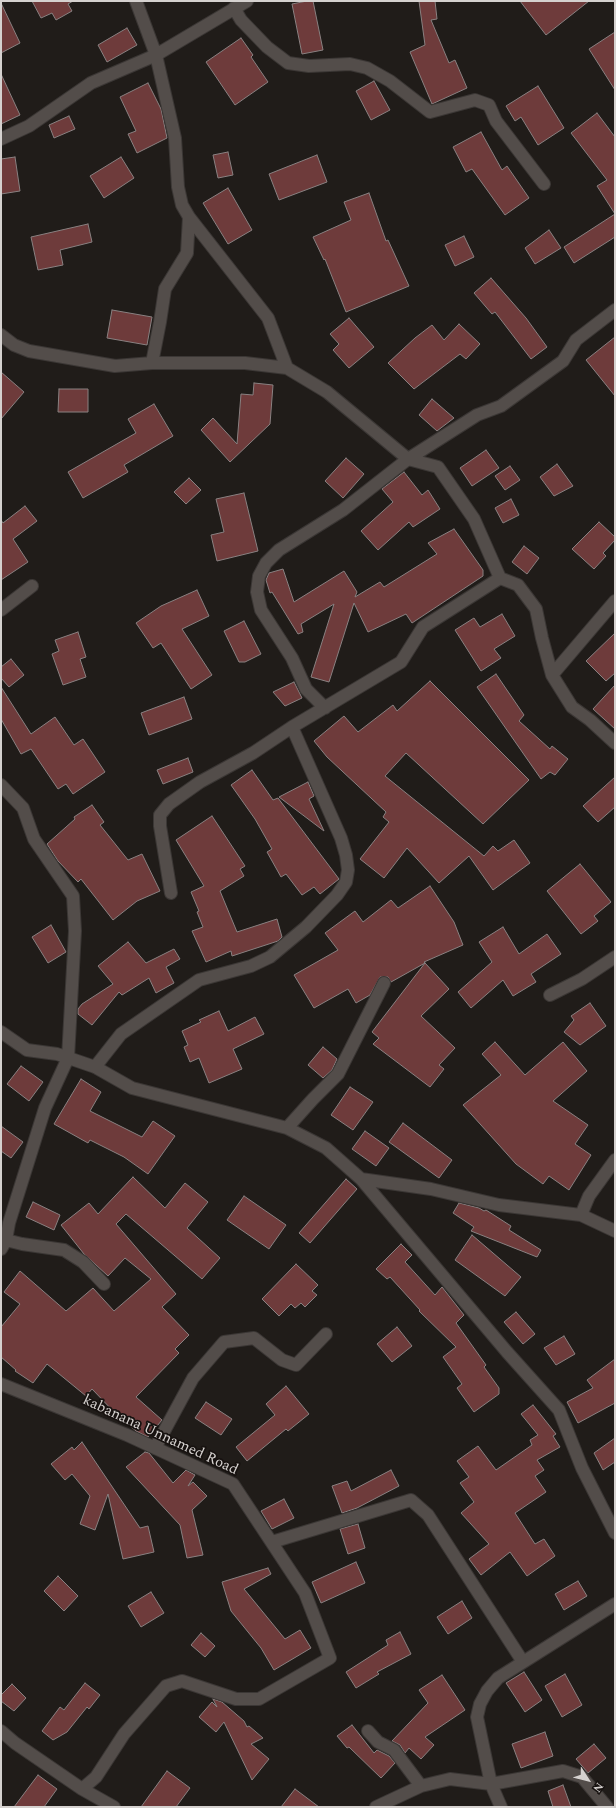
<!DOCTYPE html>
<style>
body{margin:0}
#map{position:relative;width:616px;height:1808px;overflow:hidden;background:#201c19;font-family:Spectral,serif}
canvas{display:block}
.frame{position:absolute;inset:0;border:2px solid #d5d1cf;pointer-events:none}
.north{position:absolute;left:568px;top:1760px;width:40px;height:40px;-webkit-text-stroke:3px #171210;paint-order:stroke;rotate:126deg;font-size:11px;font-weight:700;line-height:16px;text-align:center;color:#d5d1cf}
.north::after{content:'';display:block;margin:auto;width:14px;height:18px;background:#d5d1cf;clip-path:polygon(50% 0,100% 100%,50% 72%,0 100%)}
</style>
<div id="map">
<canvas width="616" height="1808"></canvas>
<div class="frame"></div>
<div class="north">N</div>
</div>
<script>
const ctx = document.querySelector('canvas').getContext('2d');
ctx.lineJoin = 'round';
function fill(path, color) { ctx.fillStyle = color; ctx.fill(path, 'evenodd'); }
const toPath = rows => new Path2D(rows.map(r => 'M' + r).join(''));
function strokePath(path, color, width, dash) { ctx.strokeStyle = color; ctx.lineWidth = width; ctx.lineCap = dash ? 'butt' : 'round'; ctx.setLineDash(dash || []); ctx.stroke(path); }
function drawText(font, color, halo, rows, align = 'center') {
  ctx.font = font + ' Spectral,serif'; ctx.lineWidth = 3.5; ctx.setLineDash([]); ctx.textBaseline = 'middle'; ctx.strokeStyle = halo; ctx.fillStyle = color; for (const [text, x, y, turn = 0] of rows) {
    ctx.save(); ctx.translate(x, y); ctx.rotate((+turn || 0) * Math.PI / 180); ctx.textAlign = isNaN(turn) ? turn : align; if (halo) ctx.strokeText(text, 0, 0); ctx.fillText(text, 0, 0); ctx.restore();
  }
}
const building = toPath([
 [32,1,73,1,68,4,72,11,56,20,52,13,41,18,32,1],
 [307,1,313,1,323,50,302,54,292,4,307,1],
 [419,1,435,1,437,19,431,20,449,63,455,60,467,88,432,104,410,52,425,45,419,1],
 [520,1,589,1,546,35,520,1],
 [1,3,20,43,1,53,1,3],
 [127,28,137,45,107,62,98,45,127,28],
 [615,32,615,90,589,49,615,32],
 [241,38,253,55,251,57,268,82,235,105,206,62,241,38],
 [1,74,20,115,1,124,1,74],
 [374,81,390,110,371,120,356,91,374,81],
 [148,83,161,109,167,138,137,153,128,134,136,131,120,97,148,83],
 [538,86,564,128,538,145,521,117,515,121,506,106,538,86],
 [597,113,615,137,615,237,574,263,564,247,615,214,597,186,607,180,571,133,597,113],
 [69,116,75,129,54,138,49,125,69,116],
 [481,132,502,170,507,166,529,198,505,215,472,169,466,172,453,147,481,132],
 [228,152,233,175,218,178,213,155,228,152],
 [317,155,327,182,279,200,269,174,317,155],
 [15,157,20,191,1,194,1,159,15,157],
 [121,157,134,178,104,198,90,176,121,157],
 [228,188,252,230,228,244,203,203,228,188],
 [369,193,386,241,388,240,409,286,346,312,325,259,324,260,313,237,351,220,344,202,369,193],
 [88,224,92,242,60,250,63,265,38,270,31,237,88,224],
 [549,230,561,248,535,264,525,248,549,230],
 [464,236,474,257,455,266,445,245,464,236],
 [491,278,526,318,547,347,531,359,495,312,492,314,474,293,491,278],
 [112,310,152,317,147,345,107,338,112,310],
 [349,318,374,347,349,368,333,350,339,344,330,334,349,318],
 [459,324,480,344,466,359,460,354,414,389,388,363,415,338,432,325,444,340,459,324],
 [615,337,615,396,586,360,615,337],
 [1,372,24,392,1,419,1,372],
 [254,383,273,385,270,424,230,462,201,430,213,418,237,444,241,394,253,395,254,383],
 [59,389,88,389,88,412,58,412,59,389],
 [432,399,454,418,437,431,419,415,432,399],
 [154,404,173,436,124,465,128,472,83,498,68,472,136,433,128,419,154,404],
 [486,450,499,468,472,486,460,468,486,450],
 [346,458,364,474,343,498,325,481,346,458],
 [557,464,573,486,554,496,540,477,557,464],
 [510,466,520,480,505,490,495,476,510,466],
 [404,472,422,495,428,490,440,509,413,527,409,522,378,550,361,531,393,502,382,489,404,472],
 [189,478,201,490,186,504,174,492,189,478],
 [244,493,258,551,217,561,211,535,224,532,216,499,244,493],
 [511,499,519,515,503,523,495,508,511,499],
 [25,506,37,521,13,539,28,562,1,580,1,520,3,523,25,506],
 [599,522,615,537,615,540,603,553,606,556,594,569,572,549,599,522],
 [454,529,483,570,483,576,412,623,406,614,368,632,354,603,329,682,311,677,334,604,301,624,303,632,298,634,272,592,270,593,266,580,269,573,283,569,294,602,344,571,357,592,355,597,380,582,384,587,437,554,428,543,454,529],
 [524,546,539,558,527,574,512,562,524,546],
 [197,590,209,616,182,629,212,675,191,689,161,643,153,648,136,623,161,606,197,590],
 [502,614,515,636,494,649,501,658,481,671,455,630,474,618,480,627,502,614],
 [244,621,261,654,245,662,239,662,224,631,244,621],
 [78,632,86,657,80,659,86,677,63,685,52,654,59,651,55,640,78,632],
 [615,633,615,673,606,681,586,661,615,633],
 [11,659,24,675,9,687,1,678,1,667,11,659],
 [496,674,524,715,519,721,550,749,552,746,568,759,555,775,550,772,541,779,477,687,496,674],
 [430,681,529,780,483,824,406,753,385,776,484,856,493,846,498,851,514,840,530,863,493,890,469,856,439,883,407,848,384,878,360,859,389,822,383,817,386,812,327,757,314,741,344,716,358,732,393,705,397,711,430,681],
 [294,682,302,698,285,706,273,692,294,682],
 [615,685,615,729,593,709,615,685],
 [1,687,31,734,55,717,74,745,83,739,105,772,73,794,66,784,58,789,31,749,21,754,1,719,1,687],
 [184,697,192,719,149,735,141,713,184,697],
 [188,758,193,772,163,784,157,770,188,758],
 [252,770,273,800,278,798,339,879,320,894,314,887,302,895,286,874,281,877,267,852,272,849,255,819,231,785,252,770],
 [615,777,615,807,598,822,583,806,615,777],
 [308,782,314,796,309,799,324,831,279,797,308,782],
 [92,805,104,822,100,825,128,860,142,854,160,891,137,901,113,920,81,879,78,882,58,861,47,844,75,819,74,817,92,805],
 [212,816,245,866,240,869,244,876,220,891,237,932,277,919,282,937,278,941,232,956,231,951,206,962,192,931,203,927,197,912,199,911,191,892,204,886,176,840,212,816],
 [580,864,611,902,594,916,598,921,581,934,547,891,580,864],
 [430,886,454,922,463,945,424,962,425,963,391,982,388,977,380,977,370,995,356,1003,348,989,314,1008,294,975,338,950,325,933,355,911,363,922,391,900,398,908,430,886],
 [51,925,66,952,48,963,32,937,51,925],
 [503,927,519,954,547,934,561,954,531,974,536,982,513,996,503,980,471,1008,458,992,492,962,479,942,503,927],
 [128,942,146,963,174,949,180,959,166,967,174,983,156,993,149,978,122,995,119,992,92,1025,78,1014,78,1009,82,1004,113,984,98,966,128,942],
 [425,963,449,989,421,1016,455,1048,439,1065,444,1069,430,1087,373,1044,379,1038,372,1032,425,963],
 [590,1003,606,1026,580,1045,564,1032,574,1020,571,1016,590,1003],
 [219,1011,228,1031,255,1017,264,1034,233,1049,242,1069,209,1083,199,1058,190,1062,184,1047,188,1045,182,1031,201,1022,199,1020,219,1011],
 [495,1042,525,1075,563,1042,587,1071,553,1101,588,1125,575,1144,591,1155,569,1190,549,1176,543,1184,516,1164,463,1105,501,1075,482,1054,495,1042],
 [323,1047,337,1059,332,1070,323,1078,308,1065,323,1047],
 [21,1066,43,1082,29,1101,7,1084,21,1066],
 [81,1079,101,1092,90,1111,142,1137,153,1121,175,1136,148,1174,124,1157,90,1140,88,1143,54,1124,81,1079],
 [350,1087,373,1102,353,1130,331,1115,350,1087],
 [403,1123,452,1160,439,1178,389,1142,403,1123],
 [1,1126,23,1142,11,1158,1,1151,1,1126],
 [365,1131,389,1148,376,1166,352,1149,365,1131],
 [133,1177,165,1208,185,1183,208,1202,187,1228,220,1258,202,1279,126,1214,116,1224,176,1294,162,1307,189,1335,175,1349,179,1353,136,1397,162,1420,148,1437,136,1431,116,1414,92,1389,86,1396,47,1364,33,1383,15,1371,16,1370,1,1357,1,1327,20,1304,4,1292,20,1271,66,1311,93,1288,114,1311,151,1279,125,1258,108,1276,84,1254,61,1225,89,1203,98,1214,133,1177],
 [346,1179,357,1189,310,1243,299,1233,346,1179],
 [244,1196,286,1225,269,1249,227,1220,244,1196],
 [33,1202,60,1215,54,1230,26,1217,33,1202],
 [459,1203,479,1208,484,1211,486,1210,511,1226,509,1230,541,1250,537,1257,471,1231,474,1227,453,1213,459,1203],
 [472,1235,521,1277,505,1296,455,1260,472,1235],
 [401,1244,412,1255,405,1262,435,1295,442,1287,464,1315,456,1323,486,1365,484,1367,499,1388,499,1394,474,1412,457,1388,462,1384,443,1357,456,1347,419,1311,420,1310,390,1277,387,1279,376,1269,401,1244],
 [296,1264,318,1285,312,1291,317,1295,305,1307,301,1303,295,1308,291,1304,279,1316,262,1299,296,1264],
 [516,1312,535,1334,523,1344,504,1322,516,1312],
 [397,1327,412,1346,392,1362,377,1344,397,1327],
 [564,1336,575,1354,556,1365,544,1348,564,1336],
 [615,1359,615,1403,578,1423,567,1402,593,1388,587,1380,615,1359],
 [286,1386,309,1414,288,1431,286,1429,247,1461,236,1447,275,1415,266,1404,286,1386],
 [206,1402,232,1419,221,1435,195,1418,206,1402],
 [533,1405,556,1434,553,1436,560,1447,537,1460,544,1470,535,1476,546,1492,515,1513,535,1544,544,1539,555,1556,527,1576,510,1552,481,1575,469,1559,489,1544,461,1513,474,1502,460,1483,469,1477,457,1461,478,1446,496,1470,532,1445,530,1440,538,1435,521,1414,533,1405],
 [615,1438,615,1462,603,1470,594,1453,615,1438],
 [82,1442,140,1528,148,1526,154,1552,123,1559,108,1494,95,1530,80,1524,90,1496,72,1474,65,1480,51,1464,72,1447,74,1450,82,1442],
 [145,1452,149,1453,173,1483,186,1470,195,1475,188,1486,193,1482,207,1496,192,1510,203,1555,187,1558,180,1525,126,1467,145,1452],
 [391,1470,399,1486,357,1508,342,1513,332,1486,347,1481,351,1491,391,1470],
 [284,1499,294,1518,272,1529,261,1511,284,1499],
 [358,1524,365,1548,348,1554,340,1529,358,1524],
 [356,1562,365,1583,321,1603,312,1582,356,1562],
 [268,1568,271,1574,244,1589,285,1639,300,1630,311,1648,274,1670,261,1648,231,1611,222,1582,268,1568],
 [58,1576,78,1596,64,1611,44,1591,58,1576],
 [578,1581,587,1596,564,1610,555,1594,578,1581],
 [151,1592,164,1613,141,1627,128,1606,151,1592],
 [462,1601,472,1618,448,1634,437,1617,462,1601],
 [400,1632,411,1654,377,1672,379,1674,356,1688,346,1672,388,1645,386,1640,400,1632],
 [201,1633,215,1646,205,1657,191,1645,201,1633],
 [524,1672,542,1700,525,1712,506,1683,524,1672],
 [565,1674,582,1705,562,1717,545,1686,565,1674],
 [442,1675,465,1710,425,1737,434,1745,421,1759,409,1748,405,1753,400,1745,392,1741,428,1703,419,1690,442,1675],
 [85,1683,100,1695,89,1709,87,1707,67,1732,53,1740,42,1731,60,1707,64,1710,85,1683],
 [12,1684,26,1698,14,1711,1,1701,1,1695,12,1684],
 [213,1699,222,1702,244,1721,247,1727,249,1726,263,1738,251,1744,269,1759,252,1780,224,1722,216,1732,199,1717,212,1702,217,1707,213,1699],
 [352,1725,374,1753,377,1750,389,1756,395,1763,381,1778,349,1747,347,1748,337,1736,352,1725],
 [545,1732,553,1756,521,1768,512,1744,545,1732],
 [594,1744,606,1758,588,1773,576,1759,594,1744],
 [167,1771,190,1788,176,1807,141,1807,167,1771],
 [38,1775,57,1789,44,1807,14,1807,38,1775],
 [563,1785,571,1807,553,1807,548,1791,563,1785],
 [295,1789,319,1807,281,1807,295,1789]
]);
fill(building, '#6e3b3b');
strokePath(building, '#898181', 1);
const street = toPath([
 [136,1,156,55,175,138,178,187,182,205,189,217,187,253,165,289,160,322,152,363],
 [234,8,241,20,267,47,288,63,309,66,350,64,367,68,390,81,430,112,475,100,489,105,496,121,544,184],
 [1,139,29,126,91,83,156,55,247,1],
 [189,217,268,318,287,368],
 [1,335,14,345,29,351,115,366,152,363,245,363,287,368,327,392,408,459,438,467,474,519,500,578,518,585,536,609,542,638,552,675,572,707,590,720,615,743],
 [1,610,32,586],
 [552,675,615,601],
 [325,708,306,689,292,658,261,610,257,592,259,576,266,563,279,550,343,510,408,459,477,415,501,406,563,361,576,340,615,310],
 [1,785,23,808,34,839,73,896,75,931,68,1058,45,1108,9,1223,6,1240,1,1249],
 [171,893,160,826,160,815,169,804,200,782,253,753,292,727,401,662,423,627,500,578],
 [550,995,582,979,615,957],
 [1,1032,27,1050,57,1054,95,1067,132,1088,287,1128,326,1148,361,1179,431,1189,499,1205,581,1215,615,1231],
 [95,1067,121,1034,199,980,251,966,270,957,306,927,337,895,346,882,348,870,346,855,341,838,292,727],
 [287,1128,313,1099,338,1074,384,983],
 [361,1179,507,1352,559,1410,582,1468,615,1533],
 [581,1215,589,1196,615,1160],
 [6,1240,22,1244,64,1250,83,1262,104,1284],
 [1,1384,127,1435,233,1484,305,1593,330,1658,259,1699,236,1699,182,1681,166,1686,124,1734,96,1777,82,1789],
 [155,1448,193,1378,224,1342,254,1338,282,1360,296,1365,326,1334],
 [272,1542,411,1500,428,1515,523,1662],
 [1,1731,15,1743,82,1789,114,1807],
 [368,1731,378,1742,394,1750,421,1786],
 [376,1807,421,1786,450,1779,491,1784,563,1771,582,1777,607,1807],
 [501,1807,491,1784,477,1717,480,1704,487,1691,498,1678,615,1604]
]);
strokePath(street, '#3b3735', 14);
strokePath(street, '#534d4a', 12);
drawText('15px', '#d5d1cf', '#171210', [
 ["kabanana Unnamed Road",160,1436,25]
]);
</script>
